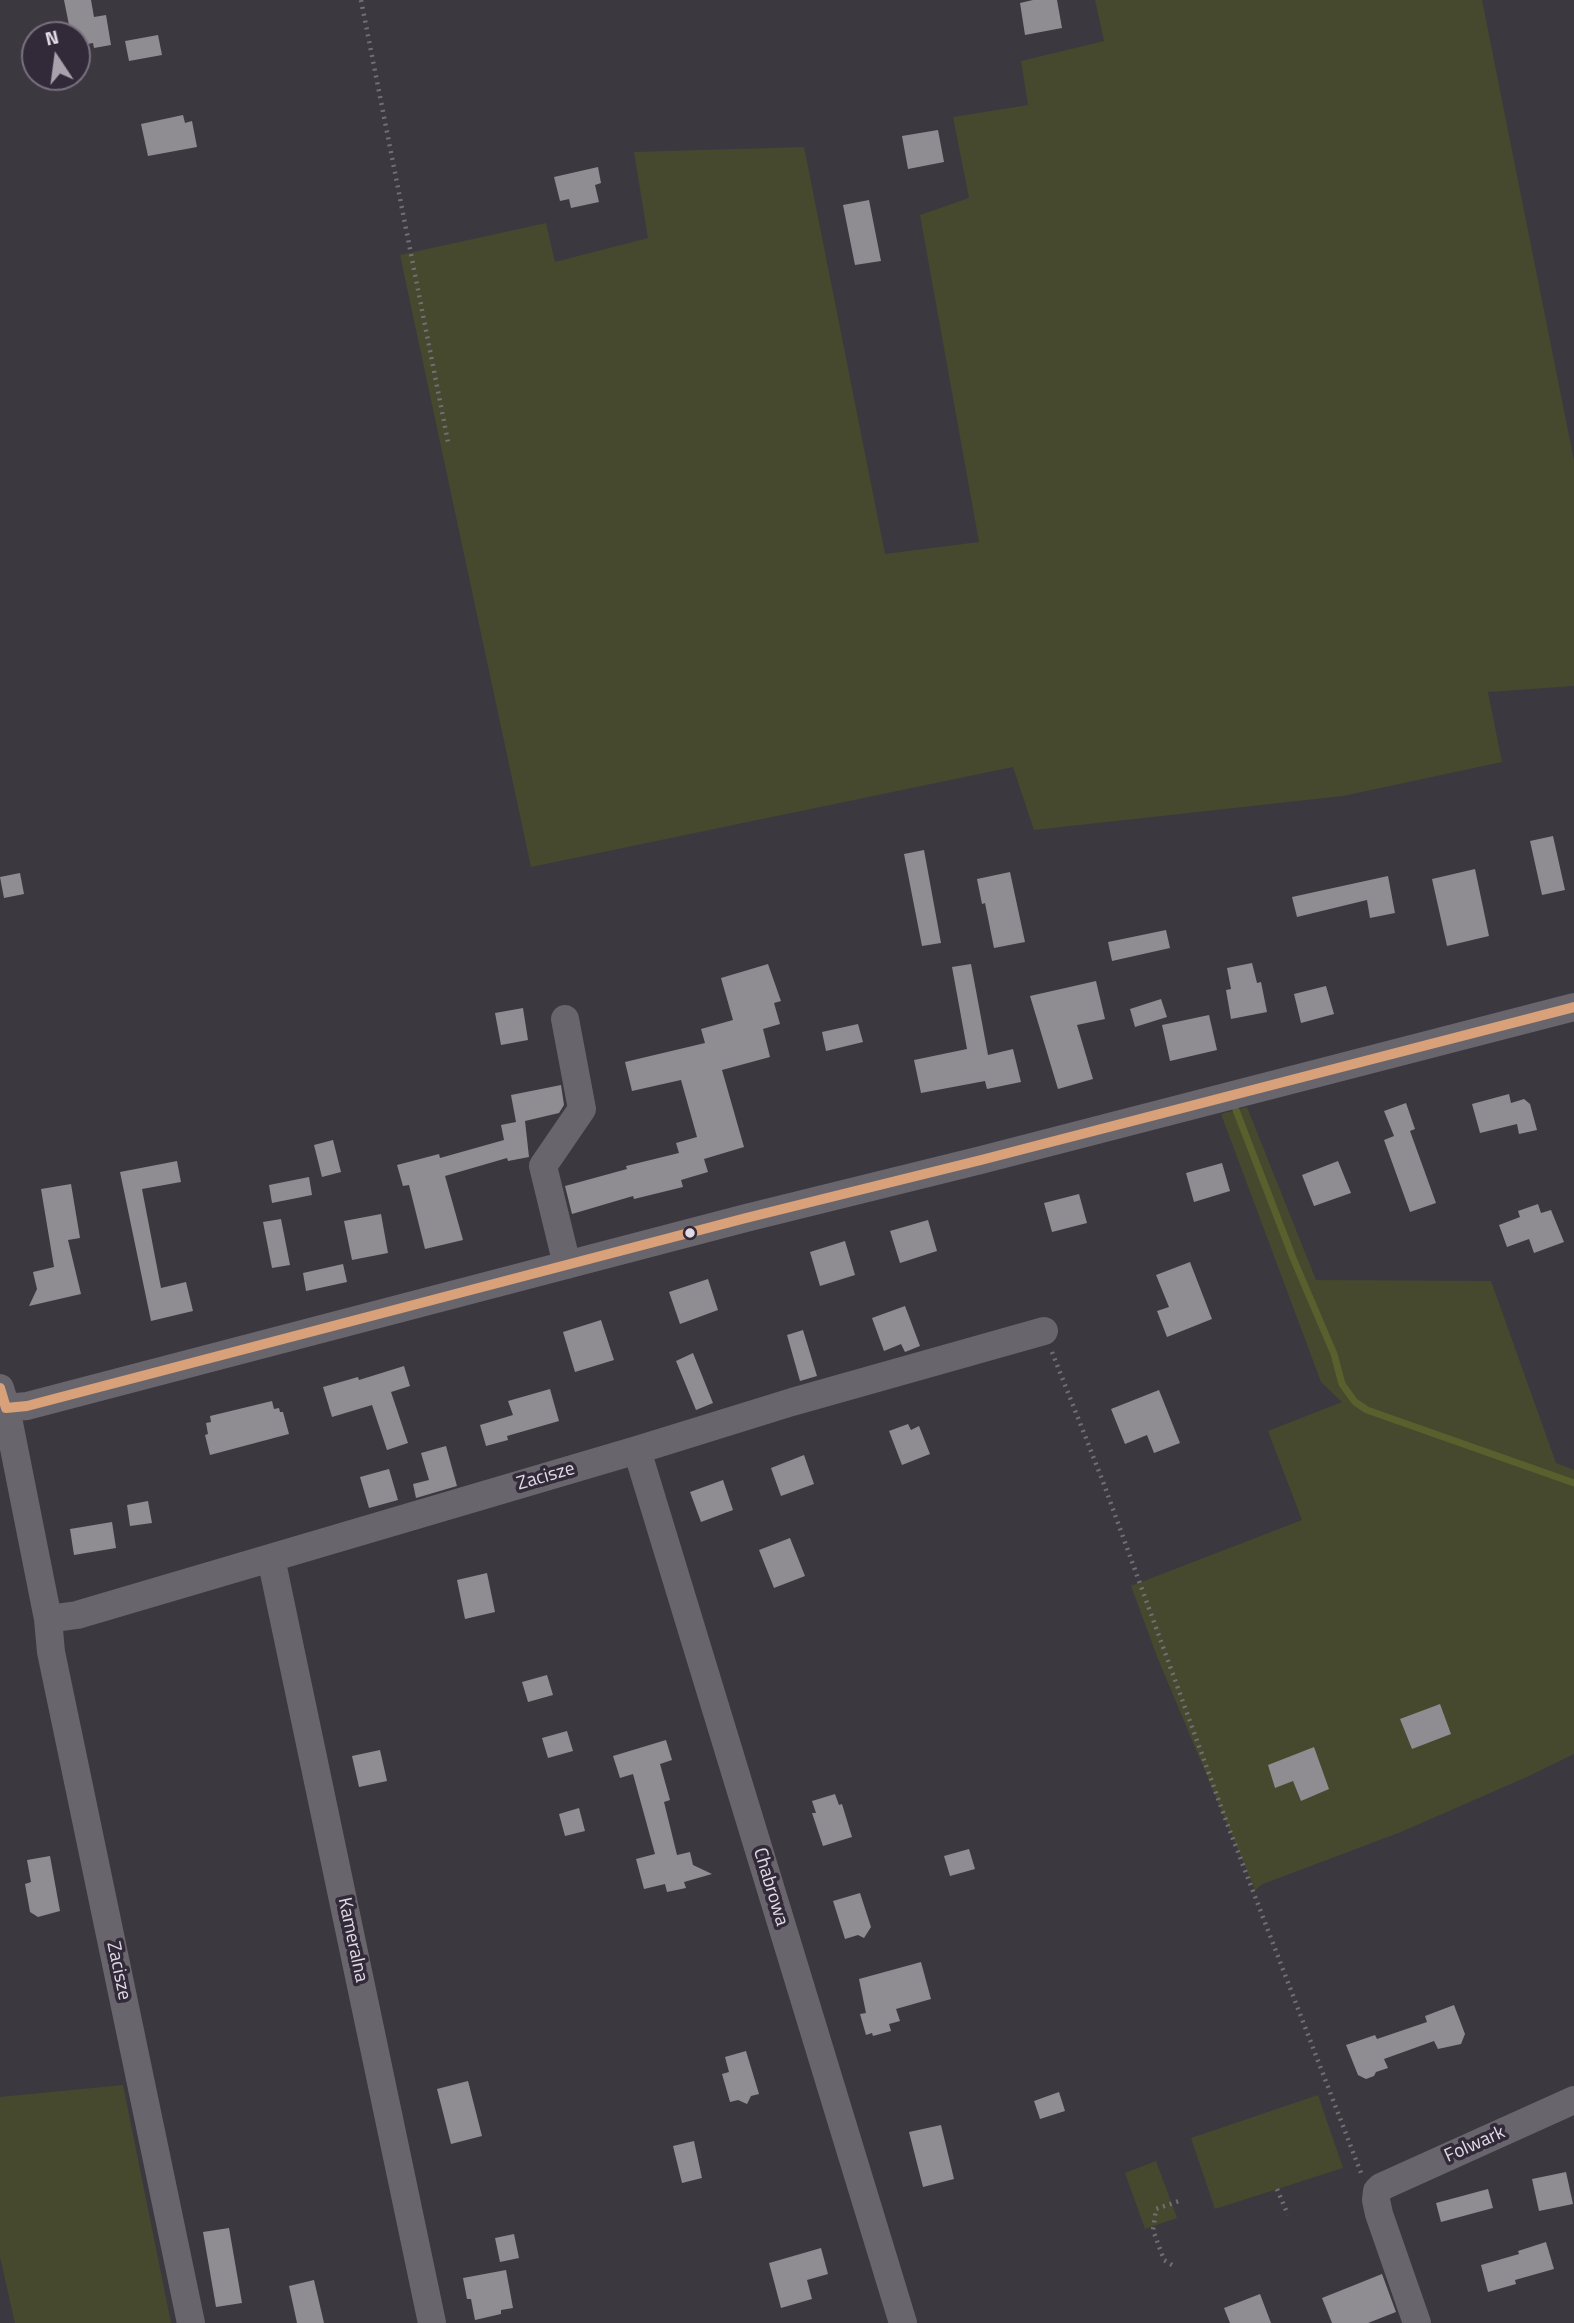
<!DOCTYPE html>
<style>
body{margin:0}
#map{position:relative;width:1574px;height:2323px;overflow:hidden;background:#3c3840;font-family:"Titillium Web",sans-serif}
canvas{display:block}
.north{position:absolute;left:21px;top:21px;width:70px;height:70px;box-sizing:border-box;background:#322a39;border:2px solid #78717e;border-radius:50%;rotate:347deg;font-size:19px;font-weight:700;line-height:28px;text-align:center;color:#e1dbe5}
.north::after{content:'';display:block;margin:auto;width:24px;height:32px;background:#a7a2ab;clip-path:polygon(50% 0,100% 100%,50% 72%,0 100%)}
</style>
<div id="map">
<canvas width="1574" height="2323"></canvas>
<div class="north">N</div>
</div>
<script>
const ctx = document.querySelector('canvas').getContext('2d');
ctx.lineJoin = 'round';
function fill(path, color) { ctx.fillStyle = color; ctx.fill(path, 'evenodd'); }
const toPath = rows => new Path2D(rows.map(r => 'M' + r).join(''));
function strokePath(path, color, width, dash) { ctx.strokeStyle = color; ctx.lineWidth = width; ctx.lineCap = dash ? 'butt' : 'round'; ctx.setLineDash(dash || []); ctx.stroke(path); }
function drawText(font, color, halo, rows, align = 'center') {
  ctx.font = font + ' "Titillium Web",sans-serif'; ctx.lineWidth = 7; ctx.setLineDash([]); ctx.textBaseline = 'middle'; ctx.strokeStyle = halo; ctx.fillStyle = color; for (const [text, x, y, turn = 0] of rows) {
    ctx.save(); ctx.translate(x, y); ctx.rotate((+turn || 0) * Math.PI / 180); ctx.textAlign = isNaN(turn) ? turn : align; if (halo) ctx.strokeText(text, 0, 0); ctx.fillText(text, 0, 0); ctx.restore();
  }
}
fill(toPath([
 [1095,0,1482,0,1574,461,1574,686,1488,692,1502,762,1343,796,1034,830,1013,767,531,867,400,255,546,223,555,262,648,238,634,152,804,147,885,554,979,542,920,215,969,198,953,117,1028,105,1021,61,1104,41],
 [1247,1107,1316,1280,1491,1281,1556,1463,1574,1470,1574,1754,1529,1776,1401,1832,1263,1884,1255,1890,1158,1659,1131,1586,1302,1520,1268,1431,1342,1402,1321,1382,1221,1114],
 [123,2085,171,2323,15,2323,0,2257,0,2097],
 [1318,2095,1343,2168,1215,2209,1191,2138],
 [1156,2161,1177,2218,1145,2229,1125,2173]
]), '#46492d');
strokePath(toPath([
 [1236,1110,1293,1258,1334,1354,1342,1384,1355,1402,1367,1410,1574,1483]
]), '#5a602d', 7);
fill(toPath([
 [64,0,91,0,94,17,106,15,111,45,94,48,93,43,77,46,77,35,71,35],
 [1033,0,1057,0,1062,28,1025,35,1020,3],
 [158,35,162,55,129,61,125,41],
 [183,115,185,123,192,121,197,147,148,156,141,124],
 [938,130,944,162,908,169,902,136],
 [598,167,601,183,595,185,599,202,571,208,569,199,560,201,554,177],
 [869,200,881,261,855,265,843,205],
 [1553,836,1565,890,1542,895,1530,841],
 [924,850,941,943,922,946,904,854],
 [1475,869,1489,936,1447,946,1432,879],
 [1010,872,1025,942,994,948,985,903,982,904,977,879],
 [20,873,24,894,4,898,0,877],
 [1388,876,1395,913,1370,918,1367,900,1297,917,1292,897],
 [1166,930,1170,948,1112,961,1108,942],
 [1252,963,1257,983,1261,982,1267,1012,1231,1019,1226,990,1231,989,1227,968],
 [768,964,781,1001,774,1003,780,1024,763,1029,770,1057,722,1070,744,1147,704,1159,708,1172,681,1180,683,1187,634,1199,633,1196,572,1214,565,1186,627,1169,626,1166,679,1153,676,1143,697,1137,681,1080,632,1091,625,1062,705,1043,701,1029,733,1020,721,978],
 [971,964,988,1055,1013,1049,1021,1082,987,1089,985,1081,921,1093,914,1060,967,1049,952,967],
 [1096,981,1105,1019,1077,1025,1093,1079,1058,1089,1030,996],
 [1326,986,1334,1014,1301,1023,1294,994],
 [1161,999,1167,1017,1135,1027,1130,1009],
 [523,1008,528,1040,501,1045,495,1013],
 [1209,1015,1217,1050,1170,1061,1162,1025],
 [858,1024,863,1042,826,1051,822,1032],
 [561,1085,564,1105,559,1113,525,1121,529,1157,508,1161,507,1158,445,1176,463,1240,425,1249,409,1185,403,1186,397,1165,439,1154,440,1158,504,1140,501,1125,516,1122,511,1095],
 [1509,1094,1511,1103,1524,1099,1530,1104,1537,1130,1519,1134,1517,1124,1480,1133,1472,1104],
 [1406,1103,1415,1129,1410,1131,1436,1203,1410,1212,1384,1140,1394,1136,1384,1111],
 [333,1140,341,1172,322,1177,314,1145],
 [177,1161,181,1182,142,1189,161,1288,186,1282,193,1311,151,1321,120,1172],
 [1338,1161,1351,1193,1314,1206,1302,1175],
 [1222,1163,1230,1191,1194,1202,1186,1173],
 [309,1177,312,1195,272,1203,269,1185],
 [71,1184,80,1238,68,1240,81,1294,29,1306,37,1289,33,1272,54,1267,41,1189],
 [1079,1194,1087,1223,1052,1232,1044,1203],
 [1538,1204,1541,1213,1551,1210,1564,1242,1534,1253,1529,1239,1507,1247,1499,1225,1520,1217,1518,1211],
 [381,1214,388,1253,352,1260,344,1221],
 [281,1219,290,1265,272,1268,263,1222],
 [928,1220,937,1251,900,1263,890,1231],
 [845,1241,855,1275,820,1286,810,1252],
 [1190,1262,1212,1319,1167,1337,1157,1311,1169,1307,1156,1275],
 [343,1264,347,1282,306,1291,303,1273],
 [708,1279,718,1310,680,1324,669,1292],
 [905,1306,920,1346,905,1352,901,1344,884,1351,872,1318],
 [601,1320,614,1360,575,1372,563,1332],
 [803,1330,817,1376,800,1381,787,1335],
 [693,1353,713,1403,696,1410,676,1361],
 [404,1366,410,1386,391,1392,408,1443,387,1450,372,1405,332,1417,323,1387,358,1377,359,1380],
 [550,1389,559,1421,507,1436,508,1440,486,1446,480,1425,513,1415,508,1401],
 [1159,1390,1180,1443,1154,1453,1147,1435,1125,1444,1111,1409],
 [272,1401,274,1409,279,1408,280,1412,283,1412,289,1434,210,1455,205,1435,208,1434,206,1423,211,1422,210,1416],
 [908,1424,911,1430,919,1426,930,1454,902,1465,889,1431],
 [446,1446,457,1486,416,1498,413,1484,429,1480,421,1453],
 [804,1455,814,1484,781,1496,771,1468],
 [389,1469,398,1500,369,1508,360,1477],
 [723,1480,733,1510,701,1522,690,1492],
 [148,1501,152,1523,130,1526,127,1505],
 [112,1522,116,1548,74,1555,70,1529],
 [790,1538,805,1576,774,1588,759,1550],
 [487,1573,495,1612,465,1619,457,1580],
 [547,1675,553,1695,528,1702,522,1682],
 [1440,1704,1451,1734,1412,1749,1400,1719],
 [567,1731,573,1751,548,1758,542,1738],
 [666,1740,672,1760,660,1764,670,1800,664,1802,677,1855,690,1852,693,1865,712,1874,684,1882,686,1888,667,1892,665,1884,644,1889,636,1859,655,1854,633,1774,620,1778,613,1756],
 [1314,1747,1329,1789,1301,1801,1293,1781,1275,1788,1268,1765],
 [380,1750,387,1781,359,1787,352,1756],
 [835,1794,839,1805,842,1804,852,1837,823,1846,812,1813,816,1813,812,1801],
 [579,1808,585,1831,565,1836,559,1814],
 [969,1849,975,1869,950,1876,944,1856],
 [50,1856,60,1911,38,1917,30,1912,25,1884,31,1882,27,1860],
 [860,1893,871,1927,864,1938,858,1935,845,1939,833,1901],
 [921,1962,931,1999,896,2009,900,2021,889,2024,891,2031,873,2036,872,2033,866,2035,860,2014,866,2013,859,1979],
 [1454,2005,1465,2034,1461,2044,1438,2049,1434,2041,1384,2059,1388,2068,1376,2072,1374,2076,1366,2079,1358,2075,1346,2045,1375,2035,1377,2039,1427,2022,1425,2016],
 [746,2051,759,2094,751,2096,747,2104,738,2100,730,2102,722,2074,729,2072,725,2057],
 [468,2081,482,2136,451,2144,437,2089],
 [1059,2092,1065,2111,1040,2119,1034,2101],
 [941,2125,954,2179,923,2187,909,2132],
 [694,2141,702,2178,682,2183,673,2146],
 [1566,2172,1573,2204,1539,2211,1532,2179],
 [1488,2189,1493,2208,1441,2222,1436,2203],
 [229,2228,242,2303,216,2307,203,2232],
 [514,2234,519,2258,500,2262,495,2238],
 [1546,2242,1554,2269,1515,2280,1516,2284,1488,2292,1481,2265,1519,2254,1518,2251],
 [821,2248,828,2274,807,2280,812,2299,781,2308,769,2263],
 [506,2270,513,2308,501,2310,501,2314,475,2320,471,2299,467,2299,463,2278],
 [1382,2274,1396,2312,1368,2323,1332,2323,1322,2298],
 [314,2280,324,2323,297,2323,289,2286],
 [1260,2294,1271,2323,1230,2323,1224,2308]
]), '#8f8c92');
strokePath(toPath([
 [361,0,448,442],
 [1052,1352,1102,1479,1228,1826,1361,2173],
 [1277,2189,1288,2215],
 [1172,2265,1164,2260,1153,2230,1156,2209,1182,2200]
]), '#726e75', 4.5, [2, 5]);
strokePath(toPath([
 [565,1019,582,1109,543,1166,567,1265],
 [0,1388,6,1408,27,1406,746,1218,981,1160,1574,1007],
 [6,1408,48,1619,77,1615,637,1450,792,1402,1044,1331],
 [637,1450,903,2323],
 [271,1558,432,2323],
 [48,1619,51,1652,191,2323],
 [1417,2323,1379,2214,1376,2200,1377,2191,1381,2187,1574,2100]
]), '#69656d', 28);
strokePath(toPath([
 [0,1388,6,1408,27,1406,746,1218,981,1160,1574,1007]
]), '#d9a179', 10);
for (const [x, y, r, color] of [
 [690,1233,6,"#e1dbe5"]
]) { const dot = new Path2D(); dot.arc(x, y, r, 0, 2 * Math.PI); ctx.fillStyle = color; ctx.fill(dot); strokePath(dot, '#322a39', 2.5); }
drawText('19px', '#e1dbe5', '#322a39', [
 ["Zacisze",546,1477,-16],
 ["Chabrowa",770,1887,73],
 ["Kameralna",352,1940,78],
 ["Zacisze",118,1971,78],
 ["Folwark",1475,2145,-24]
]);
</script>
